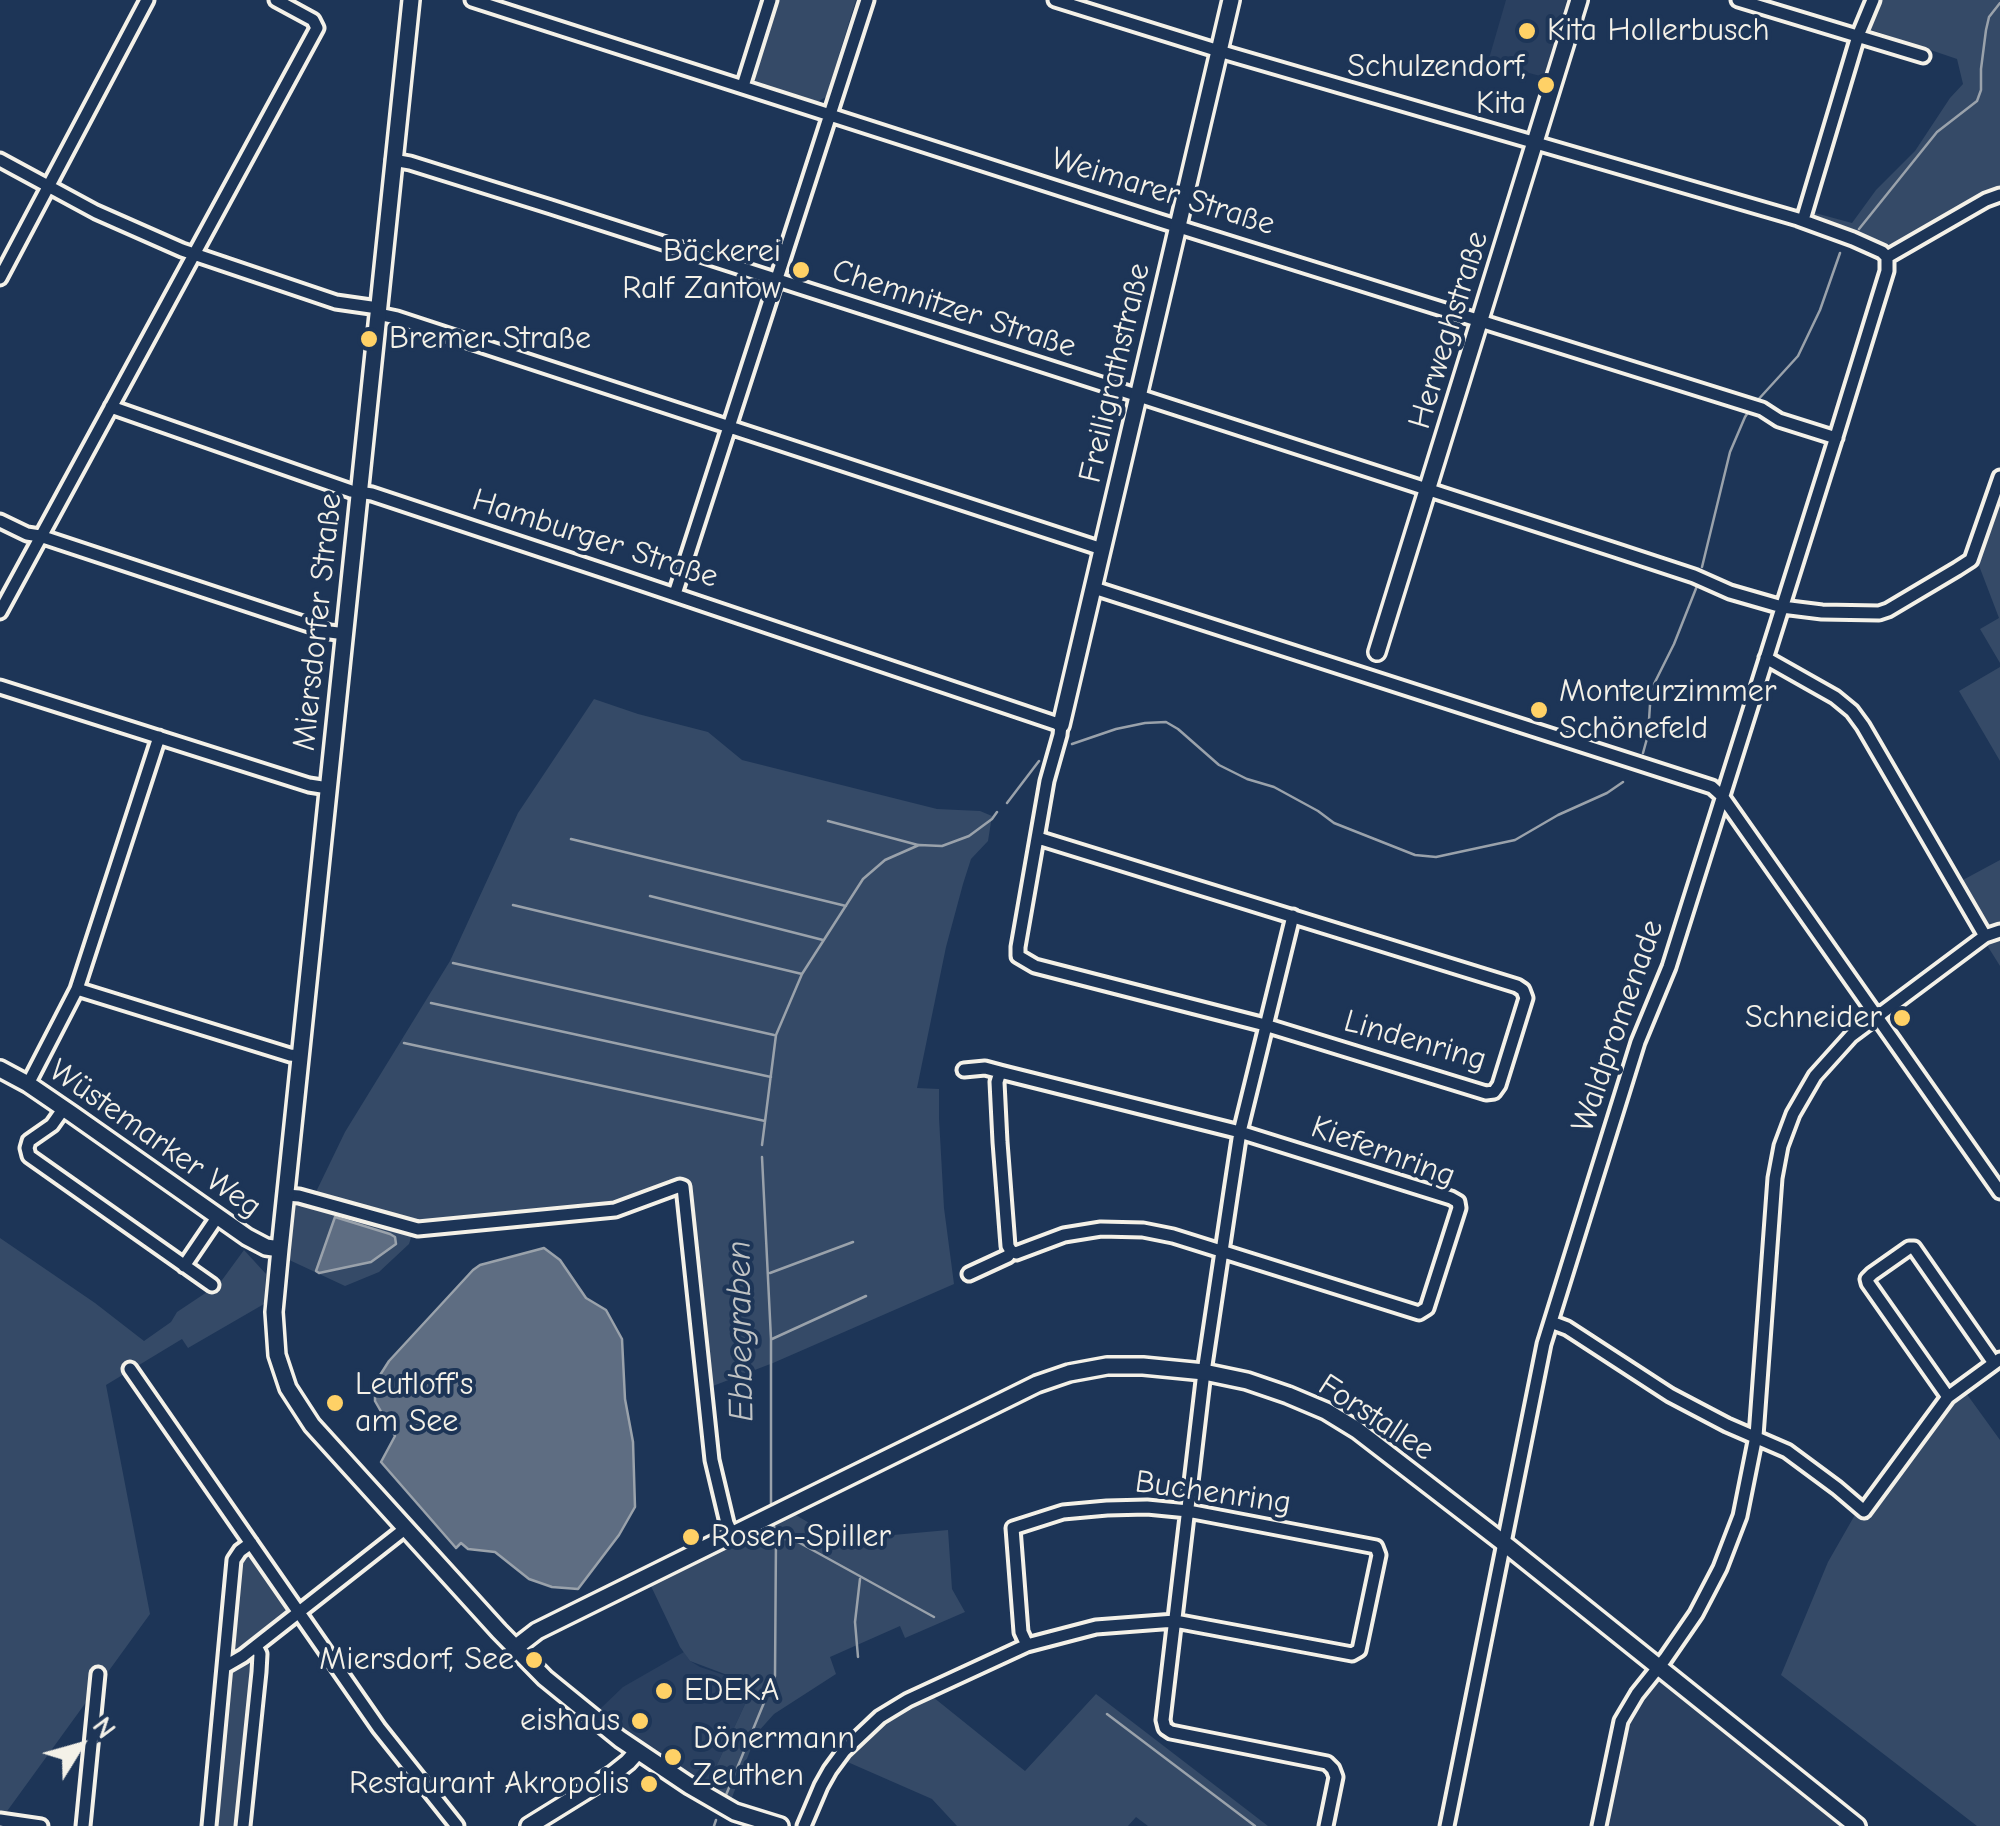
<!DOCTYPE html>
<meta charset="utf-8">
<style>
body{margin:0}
#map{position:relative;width:2000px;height:1826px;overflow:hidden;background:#1d3557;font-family:"Comic Neue",sans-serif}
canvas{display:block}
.north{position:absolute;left:30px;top:1696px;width:100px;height:100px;-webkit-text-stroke:8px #1d3557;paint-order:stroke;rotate:53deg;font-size:28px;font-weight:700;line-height:40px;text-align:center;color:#f4f1e8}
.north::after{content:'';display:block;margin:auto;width:35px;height:45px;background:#f4f1e8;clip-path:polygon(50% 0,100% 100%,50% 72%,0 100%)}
</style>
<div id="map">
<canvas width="2000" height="1826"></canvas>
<div class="north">N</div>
</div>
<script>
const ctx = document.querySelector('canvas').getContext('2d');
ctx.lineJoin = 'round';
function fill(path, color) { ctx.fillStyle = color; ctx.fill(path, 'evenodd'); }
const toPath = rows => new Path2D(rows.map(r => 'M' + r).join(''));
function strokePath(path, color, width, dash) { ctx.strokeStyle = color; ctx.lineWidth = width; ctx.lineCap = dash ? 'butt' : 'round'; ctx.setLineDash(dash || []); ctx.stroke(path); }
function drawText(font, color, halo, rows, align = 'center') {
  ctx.font = font + ' "Comic Neue",sans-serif'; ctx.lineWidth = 8; ctx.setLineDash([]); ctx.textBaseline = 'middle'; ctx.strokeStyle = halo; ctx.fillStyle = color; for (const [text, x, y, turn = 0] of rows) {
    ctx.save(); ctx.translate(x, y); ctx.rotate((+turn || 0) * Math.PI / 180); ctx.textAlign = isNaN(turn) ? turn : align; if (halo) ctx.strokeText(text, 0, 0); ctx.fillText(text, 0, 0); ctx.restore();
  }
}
fill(toPath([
 [1506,0,1567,0,1544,77,1488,62],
 [684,1652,690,1661,700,1667,754,1685,707,1786,656,1752,600,1709,623,1687],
 [1655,1681,1660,1681,1841,1826,1606,1826,1625,1730,1633,1713]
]), '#2a4060');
fill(toPath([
 [775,0,856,0,826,97,817,102,756,82,751,74],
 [1877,0,2000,0,2000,187,1884,250,1813,221,1815,213,1852,223,1876,190,1915,151,1950,98,1963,84,1957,59,1869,29],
 [2000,495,2000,663,1980,629,1999,618,1978,563],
 [2000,667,2000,761,1959,691],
 [594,699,638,714,708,732,742,760,937,809,980,811,992,816,988,841,971,859,963,884,946,947,917,1088,939,1089,939,1118,944,1208,954,1284,773,1363,705,1389,685,1182,615,1208,415,1225,409,1244,379,1272,345,1286,285,1258,296,1201,315,1194,345,1132,450,961,518,813],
 [2000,860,2000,966,1985,942,1993,936,1961,881],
 [0,1238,95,1303,144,1341,171,1322,177,1312,210,1290,214,1291,244,1250,266,1274,264,1304,188,1348,182,1339,106,1385,150,1614,5,1814,0,1814],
 [1966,1393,2000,1440,2000,1826,1977,1826,1781,1675,1828,1562,1856,1513,1943,1396,1951,1405],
 [789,1511,838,1540,948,1530,952,1589,965,1612,905,1638,900,1626,830,1657,836,1674,774,1714,757,1733,731,1800,707,1786,754,1685,690,1661,680,1647,650,1584],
 [246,1555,254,1557,264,1568,262,1571,281,1598,285,1598,290,1607,290,1613,236,1655,230,1652,240,1559],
 [249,1658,256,1662,241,1826,212,1826,228,1676,231,1671],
 [1096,1694,1268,1826,1148,1826,1136,1817,1128,1826,957,1826,932,1799,843,1760,884,1723,909,1705,933,1697,1025,1771]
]), '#354a67');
const water = toPath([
 [335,1217,390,1234,395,1237,396,1244,371,1262,319,1273,316,1271,335,1217],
 [544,1248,560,1260,586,1298,606,1310,622,1339,625,1399,633,1442,635,1507,619,1535,578,1589,552,1587,529,1579,495,1552,468,1549,461,1543,456,1548,381,1462,395,1436,375,1401,375,1383,389,1361,473,1270,480,1265,544,1248]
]);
fill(water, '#5e6d82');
strokePath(water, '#9aa2ab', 2.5);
strokePath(toPath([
 [1859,229,1937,132,1977,101,1981,90,1981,69,1986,30,1989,17,2000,3],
 [1756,402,1798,356,1820,310,1840,253],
 [1702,567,1730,452,1745,417,1751,408],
 [1072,744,1116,729,1145,723,1166,722,1178,729,1219,765,1247,779,1274,787,1318,811,1334,823,1415,855,1436,857,1515,840,1558,815,1607,793,1623,782],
 [1643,753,1648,735,1651,690,1674,644,1697,586],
 [1007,803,1039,761],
 [828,821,918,845],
 [571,839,846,906],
 [650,896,823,940],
 [513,905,802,974],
 [453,963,774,1035],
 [431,1003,771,1077],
 [404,1043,765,1121],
 [762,1145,776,1035,802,974,863,879,885,860,919,845,942,846,969,836,992,819,997,812],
 [762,1157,771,1339,771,1505],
 [770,1273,853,1242],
 [772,1339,866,1296],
 [776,1537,798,1542,934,1617],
 [858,1657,855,1622,860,1579],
 [1107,1714,1255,1826],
 [726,1795,775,1676,776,1537,774,1526],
 [714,1826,716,1820]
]), '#9aa2ab', 2.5);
const street = toPath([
 [472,0,1160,221,1762,409,1779,420,1836,438],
 [1055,0,1219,51,1798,219,1853,239,1882,252,1887,257],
 [1738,0,1923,56],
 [743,86,770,0],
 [0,160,96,212,182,250,336,302,378,308],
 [393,160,410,163,551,207,1142,397,1615,550,1694,576,1730,592,1782,607,1822,612,1879,613,1888,610,1957,569,1971,560,2000,477],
 [1803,220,1858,36,1873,0],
 [1887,257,1986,200,2000,195],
 [0,278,147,0],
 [378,314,397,318,1102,549],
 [111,407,351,491,372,494,604,571,1061,725,1060,735,1047,781,1018,947,1018,956,1035,966,1265,1025,1486,1093,1494,1092,1499,1085,1526,998,1523,990,1517,986,1038,838],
 [0,521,27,534,40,536,330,632,345,634],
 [1094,588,1712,787,1722,796,2000,1192],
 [675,594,867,0],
 [0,612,317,28,313,20,276,0],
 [1766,658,1835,697,1852,711,1863,726,1985,936],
 [0,687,309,785,328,788],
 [1293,916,1240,1132,1231,1191,1204,1372,1163,1720,1165,1728,1171,1732,1327,1763,1333,1769,1336,1777,1326,1826],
 [77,989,290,1055,300,1056],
 [964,1070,985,1068,1000,1072],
 [1000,1072,1240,1132,1451,1198,1458,1202,1459,1208,1427,1308,1419,1313,1173,1236,1143,1230,1101,1229,1064,1235,1016,1253,1011,1251,1008,1246,1000,1142,997,1082,1000,1072],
 [28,1084,77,989,159,737],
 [64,1108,52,1125,29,1141,27,1148,29,1156,212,1285],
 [286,1195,299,1196,418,1229,615,1210,680,1186,683,1187,712,1460,727,1523,732,1534],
 [184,1266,218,1216],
 [969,1274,1008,1256,1011,1251],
 [1551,1322,1567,1328,1670,1395,1727,1425,1787,1451,1837,1488,1864,1511,1948,1397,2000,1359],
 [130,1369,379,1728,457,1826],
 [1948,1397,1868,1283,1867,1279,1872,1274,1909,1248,1914,1248,1994,1363],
 [1147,1507,1188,1511,1376,1547,1379,1555,1359,1650,1352,1654,1175,1621,1096,1627,1027,1645,1021,1632,1013,1528,1063,1512,1107,1508,1147,1507],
 [224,1667,243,1656,406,1528],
 [0,1820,41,1826],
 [83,1826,98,1674],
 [209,1826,234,1560,240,1551,251,1543],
 [243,1826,259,1672,260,1654,256,1646],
 [804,1826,821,1786,830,1770,844,1751,880,1717,908,1700,1027,1645],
 [1447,1826,1544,1344,1638,1042,1669,967,1835,440,1887,271,1887,257],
 [1599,1826,1621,1721,1637,1694,1665,1659,1696,1614,1720,1568,1740,1516,1756,1436,1775,1178,1781,1146,1793,1114,1815,1076,1851,1036,1985,936,2000,931]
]);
const secondary = toPath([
 [411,0,280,1249,274,1312,277,1355,288,1388,312,1425,499,1631,545,1678,620,1739,690,1786,735,1812,780,1826],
 [1377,652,1579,0],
 [1061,725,1231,0],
 [0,1069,28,1084,72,1114,247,1237,266,1247,280,1249],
 [515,1648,537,1631,1037,1384,1069,1373,1107,1366,1143,1366,1204,1372,1247,1381,1288,1395,1326,1411,1357,1430,1510,1548,1857,1826],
 [529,1826,613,1774,628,1762,637,1752]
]);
strokePath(street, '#f4f1e8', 19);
strokePath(secondary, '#f4f1e8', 22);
strokePath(street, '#1d3557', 11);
strokePath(secondary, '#1d3557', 15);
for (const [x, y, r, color] of [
 [1527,31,10,"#ffd166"],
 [1546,85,10,"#ffd166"],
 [801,270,10,"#ffd166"],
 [369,339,10,"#ffd166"],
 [1539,710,10,"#ffd166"],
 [1902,1018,10,"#ffd166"],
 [335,1403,10,"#ffd166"],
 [691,1537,10,"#ffd166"],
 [534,1660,10,"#ffd166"],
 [664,1691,10,"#ffd166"],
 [640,1721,10,"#ffd166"],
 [673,1757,10,"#ffd166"],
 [649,1784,10,"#ffd166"]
]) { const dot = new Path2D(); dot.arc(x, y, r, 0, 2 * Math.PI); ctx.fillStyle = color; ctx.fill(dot); strokePath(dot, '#1d3557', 4); }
drawText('32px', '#f4f1e8', '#1d3557', [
 ["Kita Hollerbusch",1547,31],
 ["Schulzendorf,",1526,67,"right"],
 ["Kita",1526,104,"right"],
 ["Bäckerei",781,252,"right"],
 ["Ralf Zantow",781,289,"right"],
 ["Bremer Straße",389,339],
 ["Monteurzimmer",1559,692],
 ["Schönefeld",1559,729],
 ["Schneider",1882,1018,"right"],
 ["Leutloff's",355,1385],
 ["am See",355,1422],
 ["Rosen-Spiller",711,1537],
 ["Miersdorf, See",514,1660,"right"],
 ["EDEKA",684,1691],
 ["eishaus",620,1721,"right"],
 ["Dönermann",693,1739],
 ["Zeuthen",693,1776],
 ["Restaurant Akropolis",629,1784,"right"]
], 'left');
drawText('32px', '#f4f1e8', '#1d3557', [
 ["Weimarer Straße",1163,192,17],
 ["Chemnitzer Straße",954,309,18],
 ["Herweghstraße",1449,330,-73],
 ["Freiligrathstraße",1115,373,-77],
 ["Hamburger Straße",595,539,18],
 ["Miersdorfer Straße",318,622,-84],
 ["Waldpromenade",1618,1026,-71],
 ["Lindenring",1415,1041,16],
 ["Wüstemarker Weg",155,1139,35],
 ["Kiefernring",1383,1152,20],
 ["Forstallee",1376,1418,33],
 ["Buchenring",1213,1493,8]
]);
drawText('italic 35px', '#c0c3c4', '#1d3557', [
 ["Ebbegraben",741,1331,-91]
]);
</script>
